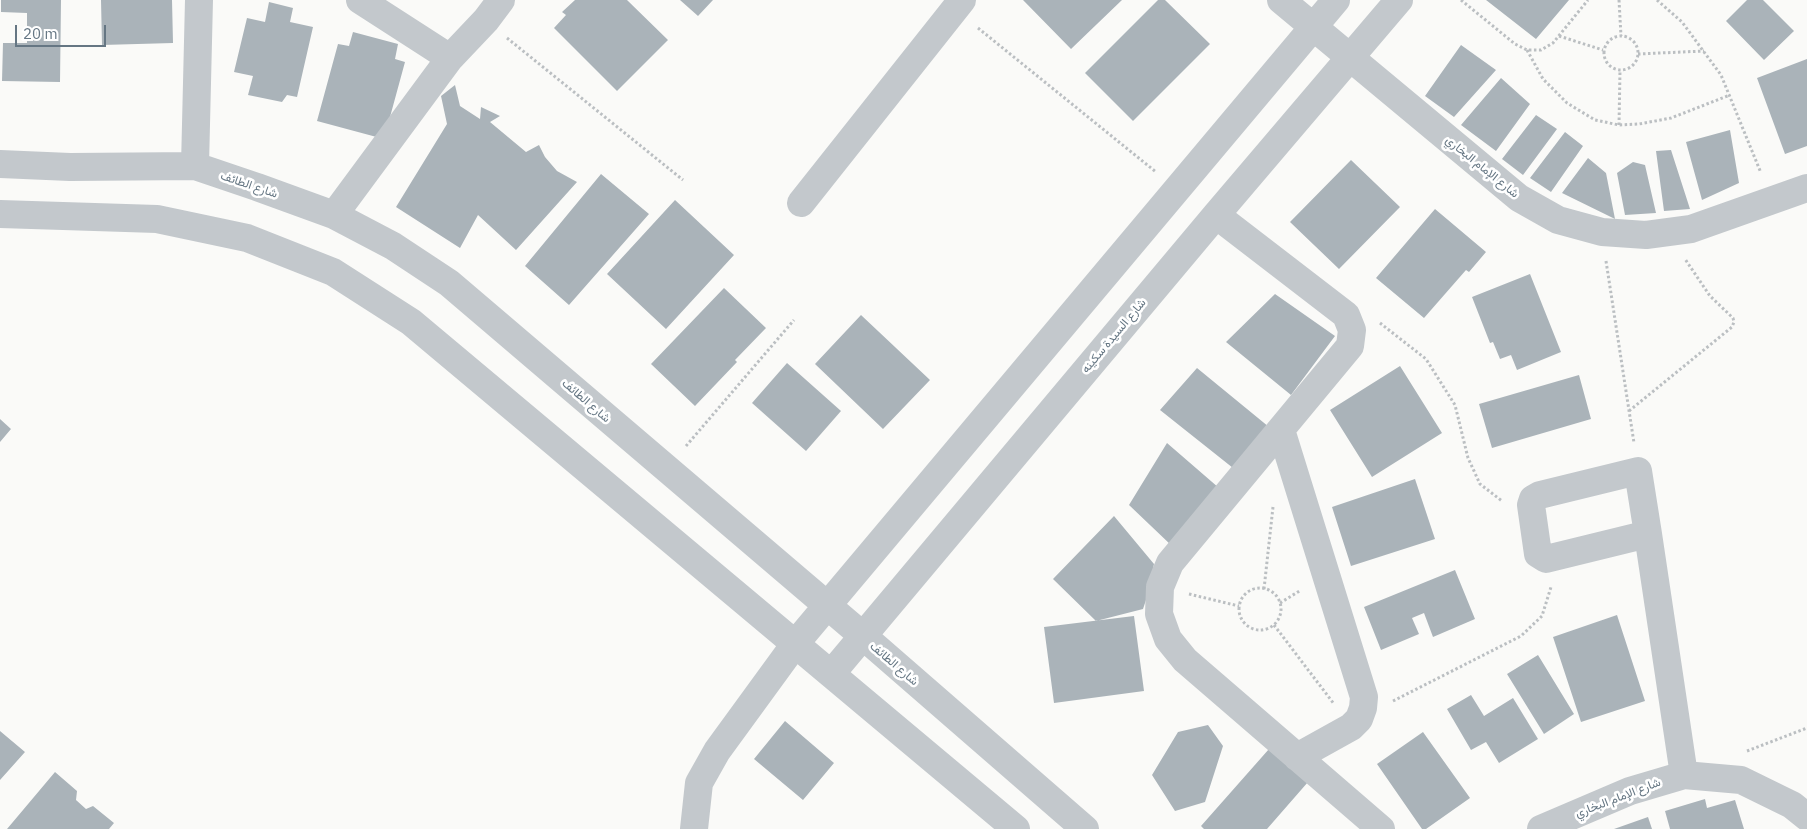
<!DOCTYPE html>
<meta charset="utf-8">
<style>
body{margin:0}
#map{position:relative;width:1807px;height:829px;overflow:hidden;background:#fafaf8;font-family:"IBM Plex Sans",sans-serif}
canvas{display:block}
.scale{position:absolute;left:15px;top:25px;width:91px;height:22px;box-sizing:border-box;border:2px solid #657683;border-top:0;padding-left:6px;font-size:15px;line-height:18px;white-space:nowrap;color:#657683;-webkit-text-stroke:4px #fff;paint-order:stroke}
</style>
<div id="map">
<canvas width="1807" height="829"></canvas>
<div class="scale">20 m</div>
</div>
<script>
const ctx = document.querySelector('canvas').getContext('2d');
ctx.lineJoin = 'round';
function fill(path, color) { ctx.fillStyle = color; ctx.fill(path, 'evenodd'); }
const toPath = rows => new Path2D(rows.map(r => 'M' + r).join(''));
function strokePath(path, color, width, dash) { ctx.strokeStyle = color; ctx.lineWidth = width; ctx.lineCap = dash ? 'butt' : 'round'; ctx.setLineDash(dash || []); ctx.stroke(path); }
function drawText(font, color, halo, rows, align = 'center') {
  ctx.font = font + ' "IBM Plex Sans",Vazirmatn,sans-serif'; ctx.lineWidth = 5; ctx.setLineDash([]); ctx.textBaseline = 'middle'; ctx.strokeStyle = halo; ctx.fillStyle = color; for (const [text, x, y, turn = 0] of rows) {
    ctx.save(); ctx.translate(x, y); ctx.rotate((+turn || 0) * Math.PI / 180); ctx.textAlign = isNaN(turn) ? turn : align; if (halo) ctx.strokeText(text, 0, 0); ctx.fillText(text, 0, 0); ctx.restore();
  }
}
fill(toPath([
 [1,0,61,0,60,82,2,81,3,43,27,43,27,13,1,12],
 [101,0,172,0,173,43,102,45],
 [575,0,627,0,668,40,617,91,554,28,566,15,562,12],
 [680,0,713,0,698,16],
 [1023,0,1122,0,1071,49],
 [1158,0,1165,0,1210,44,1133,121,1085,73],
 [1486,0,1569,0,1536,39],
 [1747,0,1763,0,1794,31,1764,60,1726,21],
 [269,2,293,8,290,22,313,27,297,97,287,95,282,102,248,95,253,76,234,72,247,18,265,22],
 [353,32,398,44,395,59,405,62,384,139,317,121,338,44,349,46],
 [1461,45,1496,70,1454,117,1425,96],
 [1807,59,1807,146,1785,154,1757,78],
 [1501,78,1530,104,1496,151,1461,125],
 [455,85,460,106,480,119,481,107,500,116,490,122,526,152,539,145,545,157,557,171,577,182,516,250,478,215,460,248,396,207,447,124,441,96],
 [1536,115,1557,129,1523,175,1502,159],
 [1730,130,1739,183,1702,200,1686,142],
 [1565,132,1583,146,1551,192,1530,178],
 [1671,150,1690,209,1664,211,1656,151],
 [1588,158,1606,173,1615,219,1562,193],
 [1351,160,1400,207,1339,269,1290,222],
 [1633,162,1645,165,1656,213,1625,215,1617,173],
 [601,174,649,214,569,305,525,266],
 [675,200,734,255,666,329,607,274],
 [1435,209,1486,252,1469,272,1466,270,1424,318,1376,278],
 [1530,274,1561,352,1517,370,1511,355,1500,359,1493,342,1490,343,1472,297],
 [724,288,766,328,735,360,737,362,695,406,651,364],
 [1275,294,1335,336,1291,395,1226,342],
 [861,315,930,380,883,429,815,364],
 [787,363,841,411,806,451,752,403],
 [1400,366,1442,433,1372,477,1330,410],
 [1197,368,1269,427,1233,468,1160,410],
 [1579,375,1591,419,1492,448,1479,404],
 [0,419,11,429,0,442],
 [1167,443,1219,488,1172,546,1129,505],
 [1415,479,1435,539,1351,566,1332,507],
 [1114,516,1154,564,1148,594,1143,609,1096,621,1053,579],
 [1455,570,1475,619,1433,637,1424,613,1412,618,1419,634,1381,650,1364,607],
 [1617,615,1645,701,1581,722,1553,637],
 [1134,616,1144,691,1054,703,1044,627],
 [1538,655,1574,714,1544,734,1507,674],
 [1471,695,1484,716,1513,698,1538,739,1499,763,1486,742,1471,750,1447,709],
 [785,721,834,763,803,800,754,759],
 [1208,725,1223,746,1205,802,1175,811,1152,775,1178,732],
 [0,731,25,752,0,780],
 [1423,732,1470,798,1426,829,1422,829,1377,764],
 [1269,749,1308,782,1267,829,1204,829,1201,826],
 [55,772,77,791,76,800,86,809,93,806,114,823,109,829,7,829],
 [1705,799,1707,808,1735,800,1744,829,1670,829,1665,811],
 [1648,817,1652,829,1614,829]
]), '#aab3b9');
strokePath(toPath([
 [1461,0,1515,44,1527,50,1541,50,1553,43,1588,0],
 [1619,0,1621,36],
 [1657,0,1682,22,1721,75,1761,173],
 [978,28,1156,172],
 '1604 53a17 17 0 1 1 34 0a17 17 0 1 1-34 0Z',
 [1559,36,1603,50],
 [507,38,683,180],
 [1527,50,1543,79,1567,103,1595,120,1619,125,1639,124,1671,118,1730,95],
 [1638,54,1704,51],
 [1619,125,1620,70],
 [1606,261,1634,443],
 [1380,323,1426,359,1455,405,1468,458,1480,484,1502,501],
 [1629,411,1732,327,1734,322,1733,318,1710,296,1685,259],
 [686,446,794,320],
 '1239 609a21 21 0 1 1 42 0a21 21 0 1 1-42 0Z',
 [1264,589,1273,507],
 [1189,594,1239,606],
 [1280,603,1301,590],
 [1274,625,1334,704],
 [1393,701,1521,636,1542,616,1551,587],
 [1747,751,1807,728]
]), '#bbbfc2', 3, [2.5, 2.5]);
strokePath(toPath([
 [360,0,450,58],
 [1281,0,1519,198,1558,220,1602,232,1646,235,1691,229,1807,188],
 [0,164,70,167,195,166,257,187,334,215,393,246,449,283,863,636,1085,829],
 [195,166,199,0],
 [801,203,962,0],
 [0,214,157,219,247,238,333,272,411,322,1016,829],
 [334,215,450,58,486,20,501,0],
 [1216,215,1346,315,1352,330,1350,346,1170,563,1160,587,1159,614,1168,639,1185,660,1381,829],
 [1281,430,1364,697,1363,708,1359,719,1351,727,1297,757],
 [1648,534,1546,559,1538,554,1531,505,1533,499,1540,495,1638,471,1648,534,1684,775],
 [831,674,1216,215,1399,0],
 [694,829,699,783,717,751,795,644,1336,0],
 [1541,829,1630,791,1684,775,1741,780,1792,805,1807,817]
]), '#c3c8cc', 28);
drawText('12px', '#657683', '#fff', [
 ["شارع الإمام البخاري",1482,167,39],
 ["شارع الطائف",249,185,19],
 ["شارع السيدة سكينه",1114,336,-50],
 ["شارع الطائف",586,401,41],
 ["شارع الطائف",894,664,41],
 ["شارع الإمام البخاري",1618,798,-21]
]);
</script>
